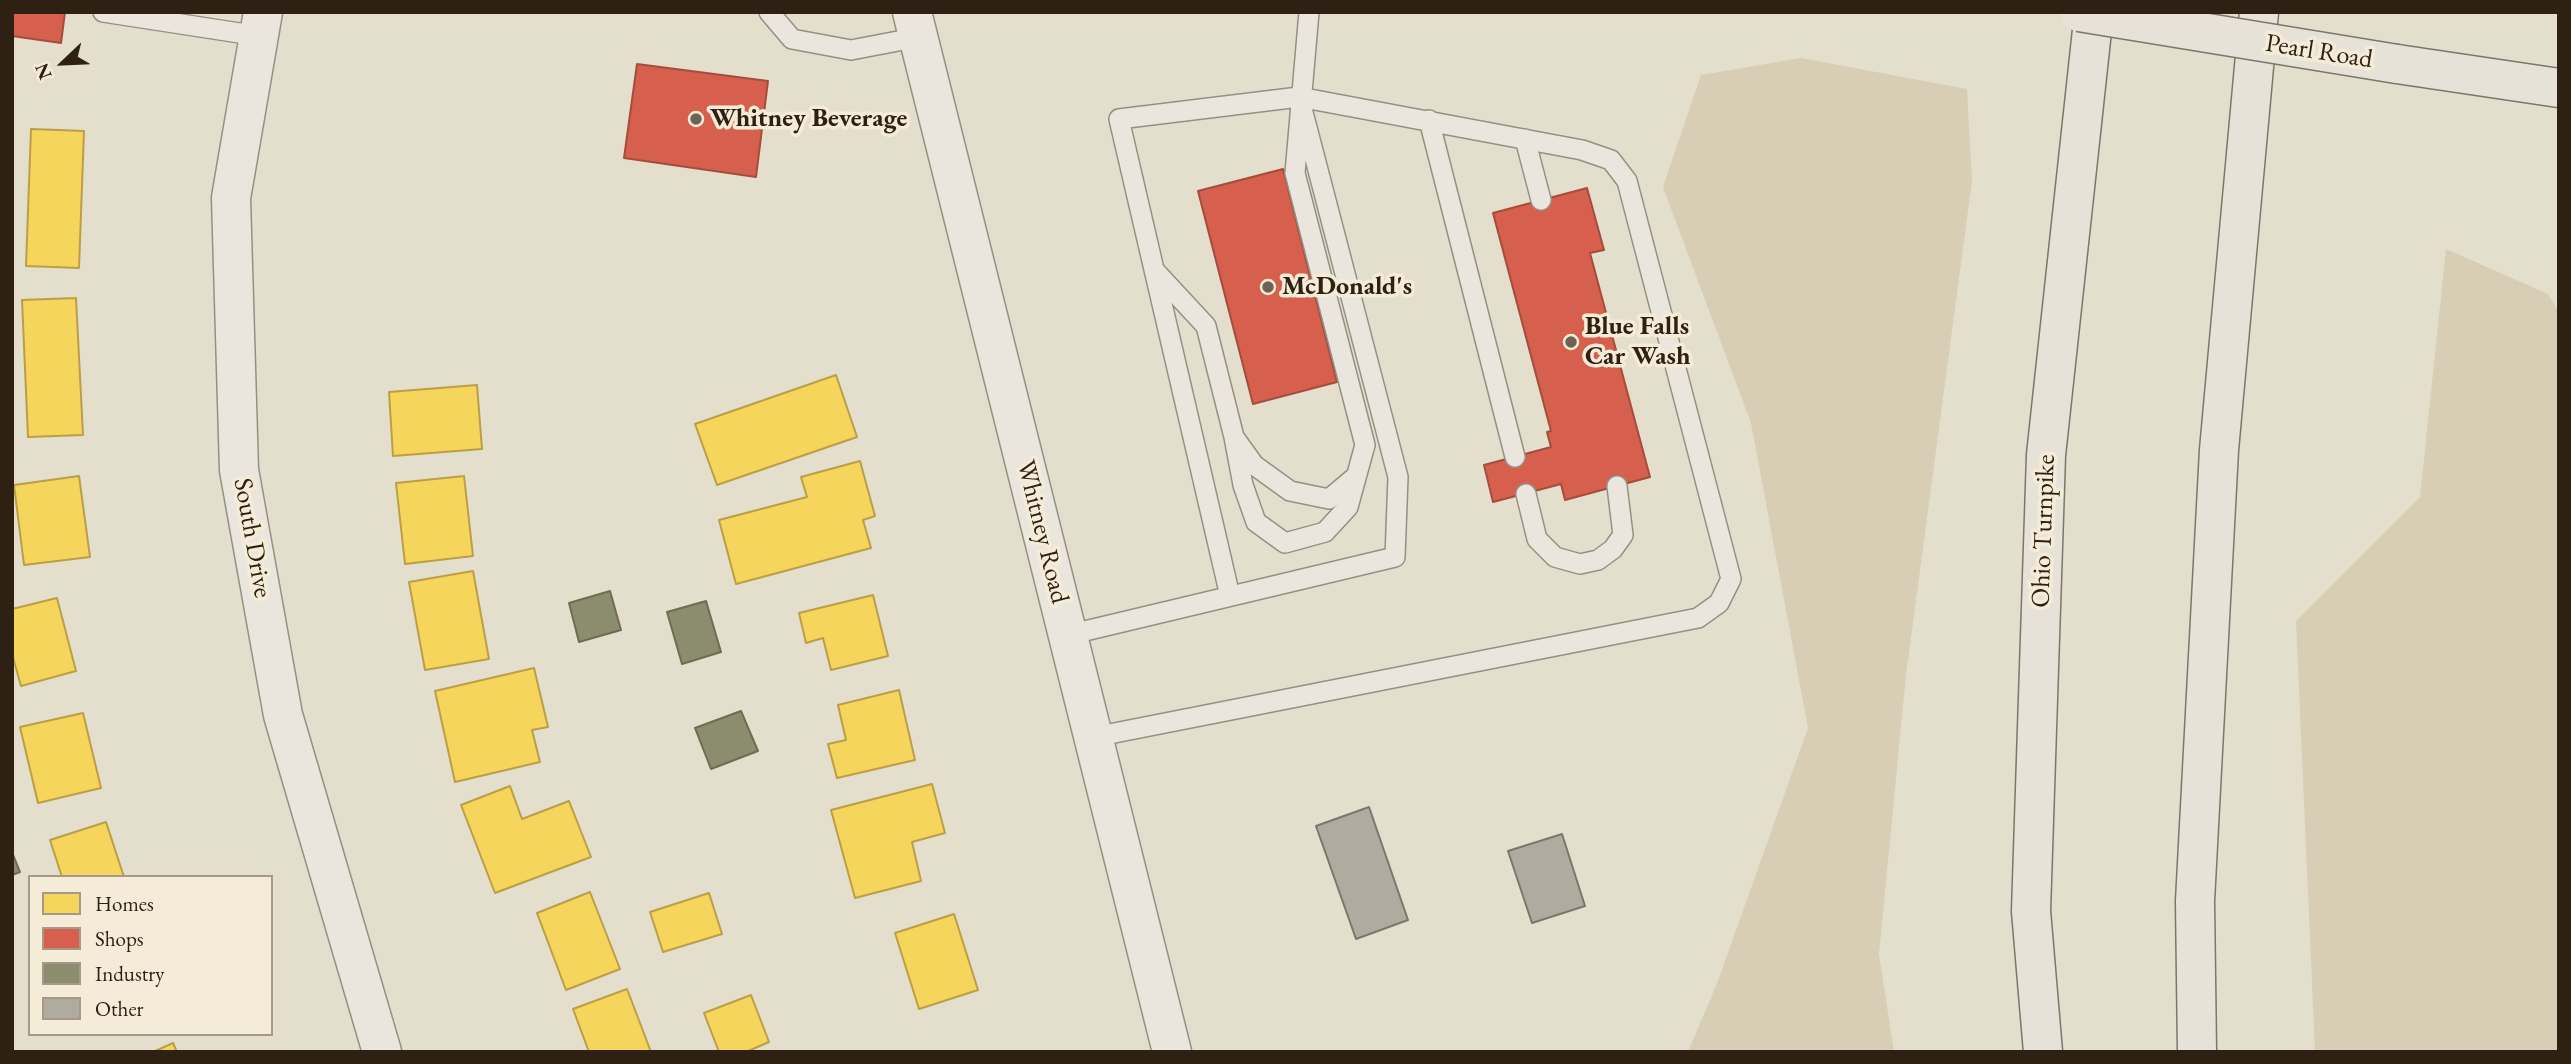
<!DOCTYPE html>
<style>
body{margin:0}
#map{position:relative;width:2571px;height:1064px;overflow:hidden;background:#e4decc;font-family:"EB Garamond",serif}
canvas{display:block}
.frame{position:absolute;inset:0;border:14px solid #2f2014;pointer-events:none}
.legend{position:absolute;left:28px;top:875px;width:245px;height:161px;box-sizing:border-box;background:#f4ecd7;border:2px solid #a59a89;margin:0;padding:9px 12px;list-style:none;font-size:21px;color:#2f2014}
.legend li{display:flex;align-items:center;gap:14px;height:35px}
.legend b{width:35px;border:2px solid #a59a89}
.north{position:absolute;left:28px;top:28px;width:70px;height:70px;-webkit-text-stroke:5px #f4ecd7;paint-order:stroke;rotate:247deg;font-size:19px;font-weight:700;line-height:28px;text-align:center;color:#2f2014}
.north::after{content:'';display:block;margin:auto;width:24px;height:32px;background:#2f2014;clip-path:polygon(50% 0,100% 100%,50% 72%,0 100%)}
</style>
<div id="map">
<canvas width="2571" height="1064"></canvas>
<div class="frame"></div>
<ul class="legend">
<li><b style="height:19px;background:#f6d55c"></b>Homes</li>
<li><b style="height:19px;background:#d6604d"></b>Shops</li>
<li><b style="height:19px;background:#8c8c6e"></b>Industry</li>
<li><b style="height:19px;background:#b0ab9f"></b>Other</li>
</ul>
<div class="north">N</div>
</div>
<script>
const ctx = document.querySelector('canvas').getContext('2d');
ctx.lineJoin = 'round';
function fill(path, color) { ctx.fillStyle = color; ctx.fill(path, 'evenodd'); }
const toPath = rows => new Path2D(rows.map(r => 'M' + r).join(''));
function strokePath(path, color, width, dash) { ctx.strokeStyle = color; ctx.lineWidth = width; ctx.lineCap = dash ? 'butt' : 'round'; ctx.setLineDash(dash || []); ctx.stroke(path); }
function drawText(font, color, halo, rows, align = 'center') {
  ctx.font = font + ' "EB Garamond",serif'; ctx.lineWidth = 7; ctx.setLineDash([]); ctx.textBaseline = 'middle'; ctx.strokeStyle = halo; ctx.fillStyle = color; for (const [text, x, y, turn = 0] of rows) {
    ctx.save(); ctx.translate(x, y); ctx.rotate((+turn || 0) * Math.PI / 180); ctx.textAlign = isNaN(turn) ? turn : align; if (halo) ctx.strokeText(text, 0, 0); ctx.fillText(text, 0, 0); ctx.restore();
  }
}
fill(toPath([
 [1801,58,1967,89,1972,181,1906,675,1879,954,1894,1052,1688,1052,1718,981,1808,728,1751,423,1663,187,1701,75],
 [2446,249,2548,294,2559,312,2559,1052,2315,1052,2296,621,2420,497]
]), '#d8ceb6');
const homes = toPath([
 [31,129,84,131,79,268,26,266,31,129],
 [76,298,83,435,28,437,22,300,76,298],
 [836,375,857,437,717,485,695,424,836,375],
 [477,385,482,449,393,456,389,392,477,385],
 [860,461,875,516,863,520,871,548,736,584,719,520,807,497,801,477,860,461],
 [79,476,90,557,24,565,14,485,79,476],
 [464,476,473,556,405,564,396,483,464,476],
 [473,571,489,659,425,670,409,582,473,571],
 [873,595,888,656,831,670,823,638,806,643,799,613,873,595],
 [57,598,76,671,21,686,12,654,12,609,57,598],
 [534,668,548,727,532,730,540,762,455,782,435,691,534,668],
 [899,690,915,760,837,778,828,744,846,740,838,705,899,690],
 [83,713,101,788,38,803,20,727,83,713],
 [932,784,945,833,912,842,921,881,855,898,831,810,932,784],
 [510,786,522,819,569,801,591,857,495,893,461,805,510,786],
 [106,822,124,877,62,877,50,840,106,822],
 [590,892,620,969,566,990,537,913,590,892],
 [709,893,722,934,663,952,650,912,709,893],
 [954,914,978,990,919,1009,895,933,954,914],
 [627,989,651,1052,589,1052,573,1009,627,989],
 [751,995,769,1042,746,1052,719,1052,704,1013,751,995],
 [173,1043,177,1052,153,1052,173,1043]
]);
fill(homes, '#f6d55c');
strokePath(homes, '#ba9f46', 2);
const shops = toPath([
 [12,12,65,12,61,43,12,36,12,12],
 [637,64,768,81,756,177,624,158,637,64],
 [1283,169,1337,382,1253,404,1198,191,1283,169],
 [1587,188,1604,250,1590,253,1650,477,1565,500,1561,484,1493,502,1484,465,1551,447,1547,432,1551,431,1493,213,1587,188]
]);
fill(shops, '#d6604d');
strokePath(shops, '#a44d3c', 2);
const industry = toPath([
 [610,591,621,630,579,642,569,603,610,591],
 [706,601,721,652,682,664,667,612,706,601],
 [741,711,758,751,711,769,695,728,741,711],
 [12,852,20,872,12,875,12,852]
]);
fill(industry, '#8c8c6e');
strokePath(industry, '#706c53', 2);
const building = toPath([
 [1369,807,1408,920,1356,939,1316,826,1369,807],
 [1562,834,1585,906,1532,923,1508,851,1562,834]
]);
fill(building, '#b0ab9f');
strokePath(building, '#7c766c', 2);
const service = toPath([
 [103,12,259,36],
 [769,12,792,39,851,50,919,37],
 [1429,120,1515,457],
 [1525,139,1541,200],
 [1155,271,1206,326,1234,437,1254,465,1290,491,1329,499,1354,478],
 [1234,437,1243,485,1256,522,1285,543,1325,532,1348,507,1365,445,1295,173,1309,12],
 [1526,494,1537,539,1555,557,1580,564,1598,560,1613,549,1623,535,1617,486],
 [1068,635,1395,557,1398,477,1299,97],
 [1094,737,1698,618,1719,603,1731,579,1627,181,1611,160,1582,150,1299,97,1119,119,1230,596]
]);
const minor = toPath([
 [263,12,231,198,239,470,283,715,382,1052]
]);
const tertiary = toPath([
 [912,12,1172,1052]
]);
const primary = toPath([
 [2397,64,2559,88]
]);
const motorway = toPath([
 [2043,1052,2031,911,2046,455,2094,12],
 [2197,1052,2195,901,2219,450,2259,12]
]);
strokePath(service, '#959084', 22);
strokePath(minor, '#959084', 41);
strokePath(tertiary, '#959084', 41);
strokePath(primary, '#7c766c', 41);
strokePath(motorway, '#7c766c', 41);
strokePath(service, '#eae6dd', 19);
strokePath(minor, '#eae6dd', 38);
strokePath(tertiary, '#eae6dd', 38);
strokePath(primary, '#e7e2d8', 38);
strokePath(motorway, '#e7e2d8', 38);
const primaryBridge = toPath([
 [2079,12,2397,64]
]);
strokePath(primaryBridge, '#7c766c', 41, []);
strokePath(primaryBridge, '#e7e2d8', 38);
for (const [x, y, r, color] of [
 [696,119,7,"#6e6254"],
 [1268,287,7,"#6e6254"],
 [1571,342,7,"#6e6254"]
]) { const dot = new Path2D(); dot.arc(x, y, r, 0, 2 * Math.PI); ctx.fillStyle = color; ctx.fill(dot); strokePath(dot, '#f4ecd7', 2.5); }
drawText('26px', '#2f2014', '#f4ecd7', [
 ["Pearl Road",2319,52,9],
 ["Ohio Turnpike",2044,531,-88],
 ["Whitney Road",1042,532,76],
 ["South Drive",252,538,80]
]);
drawText('bold 26px', '#2f2014', '#f4ecd7', [
 ["Whitney Beverage",710,119],
 ["McDonald's",1282,287],
 ["Blue Falls",1585,327],
 ["Car Wash",1585,357]
], 'left');
</script>
